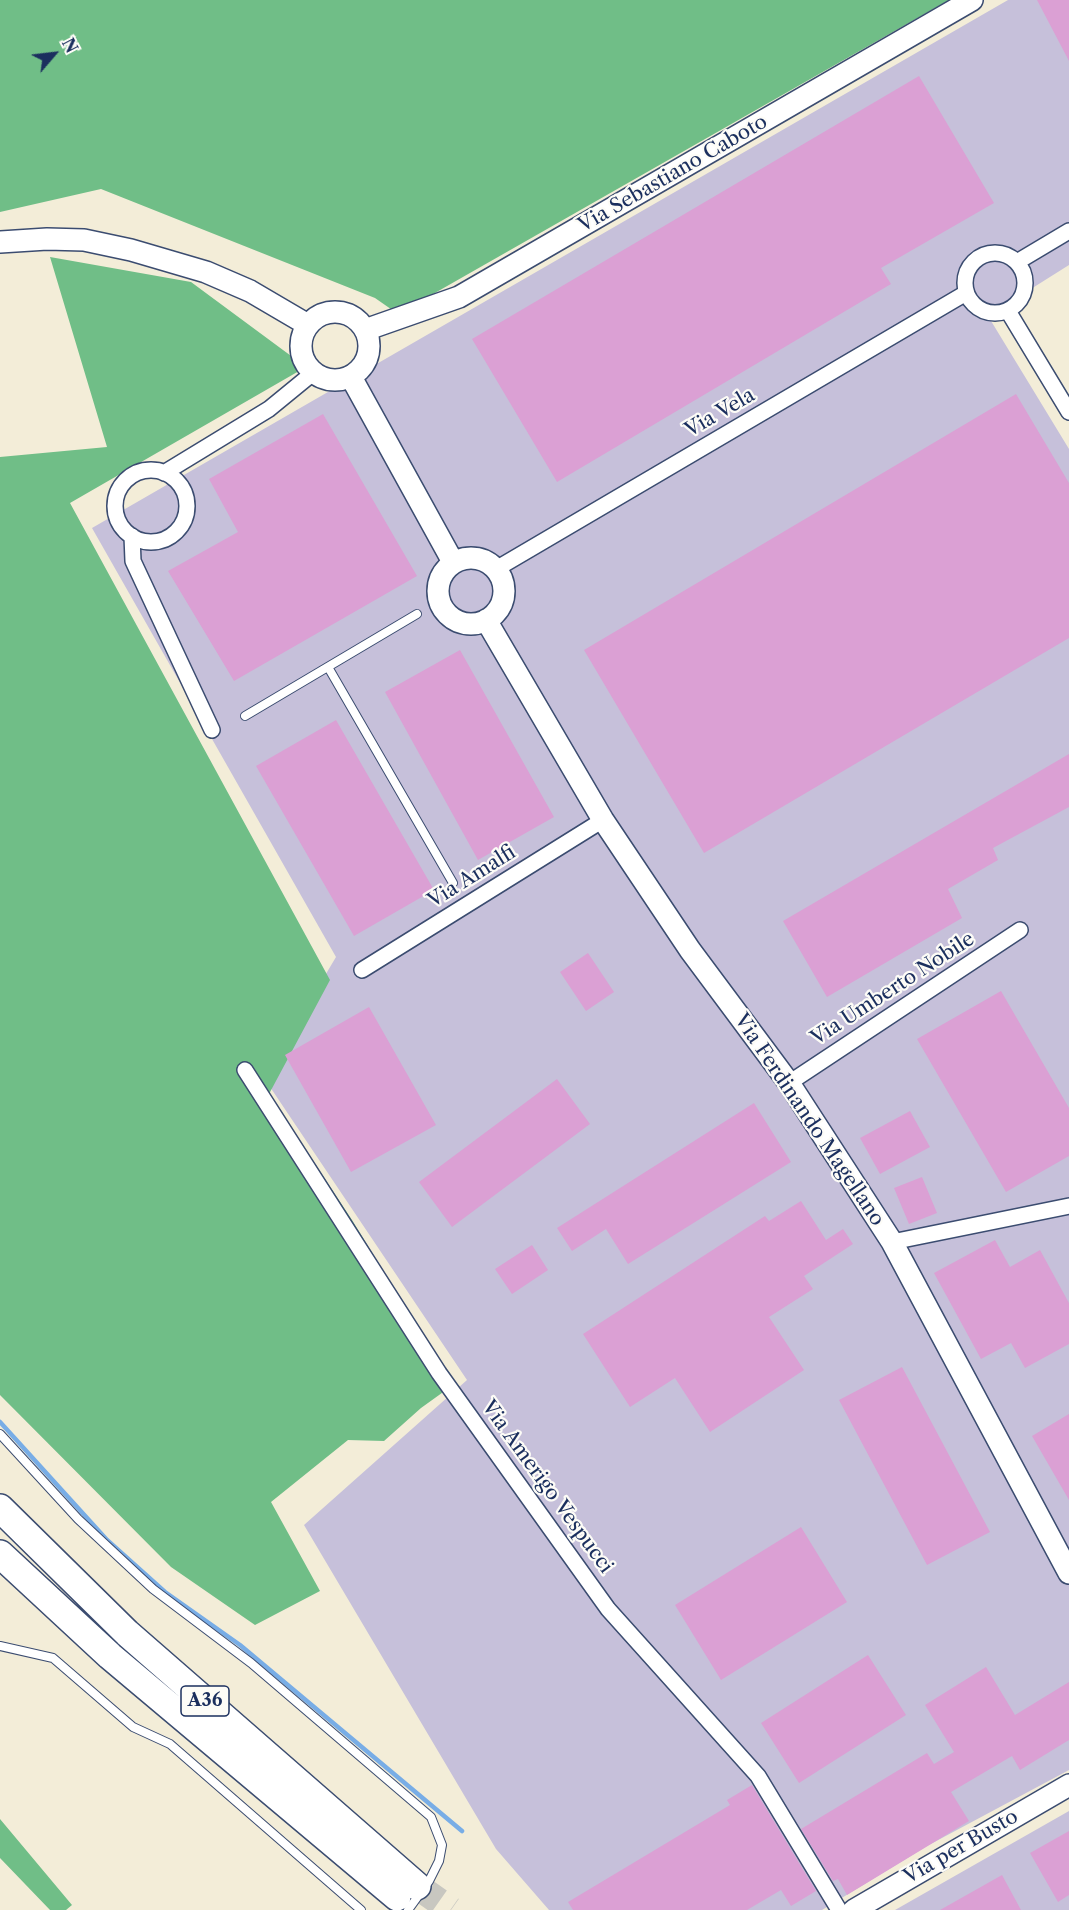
<!DOCTYPE html>
<style>
body{margin:0}
#map{position:relative;width:1069px;height:1910px;overflow:hidden;background:#f3edd8;font-family:"Libre Caslon Text",serif}
canvas{display:block}
.north{position:absolute;left:24px;top:24px;width:60px;height:60px;-webkit-text-stroke:4px #fdfcf7;paint-order:stroke;rotate:62deg;font-size:16px;font-weight:700;line-height:24px;text-align:center;color:#1b2f5e}
.north::after{content:'';display:block;margin:auto;width:21px;height:27px;background:#1b2f5e;clip-path:polygon(50% 0,100% 100%,50% 72%,0 100%)}
</style>
<div id="map">
<canvas width="1069" height="1910"></canvas>
<div class="north">N</div>
</div>
<script>
const ctx = document.querySelector('canvas').getContext('2d');
ctx.lineJoin = 'round';
function fill(path, color) { ctx.fillStyle = color; ctx.fill(path, 'evenodd'); }
const toPath = rows => new Path2D(rows.map(r => 'M' + r).join(''));
function strokePath(path, color, width, dash) { ctx.strokeStyle = color; ctx.lineWidth = width; ctx.lineCap = dash ? 'butt' : 'round'; ctx.setLineDash(dash || []); ctx.stroke(path); }
function drawText(font, color, halo, rows, align = 'center') {
  ctx.font = font + ' "Libre Caslon Text",serif'; ctx.lineWidth = 4.5; ctx.setLineDash([]); ctx.textBaseline = 'middle'; ctx.strokeStyle = halo; ctx.fillStyle = color; for (const [text, x, y, turn = 0] of rows) {
    ctx.save(); ctx.translate(x, y); ctx.rotate((+turn || 0) * Math.PI / 180); ctx.textAlign = isNaN(turn) ? turn : align; if (halo) ctx.strokeText(text, 0, 0); ctx.fillText(text, 0, 0); ctx.restore();
  }
}
fill(toPath([
 [1008,0,1069,0,1069,265,988,316,1069,449,1069,1770,927,1846,822,1910,549,1910,496,1849,304,1525,467,1380,264,1078,336,957,92,528],
 [1069,1811,1069,1910,895,1910]
]), '#c6c0da');
fill(toPath([
 [0,0,949,0,398,314,375,298,101,189,0,212],
 [50,257,191,282,306,367,70,503,330,980,269,1094,352,1220,453,1385,421,1408,384,1441,348,1440,271,1502,320,1591,255,1625,171,1567,0,1395,0,457,107,447],
 [0,1819,72,1905,66,1910,50,1910,0,1858]
]), '#70be87');
strokePath(toPath([
 [0,1422,107,1540,165,1592,240,1645,462,1831]
]), '#78ade6', 4.5);
fill(toPath([
 [1037,0,1069,0,1069,61],
 [919,76,994,203,881,268,891,284,557,482,472,339],
 [1016,394,1069,483,1069,638,704,853,584,650],
 [323,414,417,576,234,681,168,571,238,532,209,479],
 [460,650,554,817,478,860,385,692],
 [336,720,434,890,354,936,256,766],
 [1069,754,1069,807,993,848,998,860,948,889,962,918,827,997,783,921],
 [588,953,614,992,586,1011,560,972],
 [1001,991,1069,1108,1069,1156,1006,1192,917,1039],
 [369,1007,436,1125,351,1172,285,1055],
 [557,1079,590,1124,452,1227,419,1182],
 [754,1103,791,1162,628,1264,606,1229,572,1251,557,1228],
 [910,1111,930,1147,880,1174,860,1138],
 [922,1177,937,1213,909,1224,894,1188],
 [801,1201,826,1240,843,1229,853,1244,804,1276,813,1289,769,1317,804,1370,710,1432,675,1378,630,1407,583,1334,765,1216,769,1221],
 [995,1240,1010,1267,1040,1250,1069,1303,1069,1344,1025,1368,1011,1343,981,1359,934,1273],
 [532,1245,548,1270,512,1294,495,1269],
 [902,1367,990,1532,927,1565,839,1400],
 [1069,1414,1069,1500,1032,1436],
 [801,1527,847,1602,721,1680,675,1605],
 [868,1655,906,1715,799,1783,761,1723],
 [986,1667,1015,1715,1069,1682,1069,1740,1020,1770,1012,1756,951,1792,969,1821,847,1895,838,1879,833,1881,801,1829,927,1753,934,1764,954,1752,925,1705],
 [752,1785,816,1891,791,1906,781,1890,747,1910,573,1910,568,1902,730,1805,727,1800],
 [1069,1831,1069,1895,1058,1902,1030,1853],
 [1002,1875,1021,1910,940,1910]
]), '#dba0d4');
strokePath(toPath([
 [417,1886,451,1910]
]), '#c8c7c0', 27, [27, 14]);
const lane = toPath([
 [328,667,453,883],
 [245,716,417,614],
 [0,1434,78,1519,153,1589,251,1663,431,1817,442,1845,439,1861,429,1881,408,1910],
 [0,1646,53,1658,133,1727,170,1744,361,1910]
]);
const street = toPath([
 '965 283a30 30 0 1 1 60 0a30 30 0 1 1-60 0Z',
 [1017,262,1069,231],
 [1008,311,1069,412],
 '115 506a36 36 0 1 1 72 0a36 36 0 1 1-72 0Z',
 [164,473,269,409,313,373],
 [132,536,133,561,212,730],
 [496,569,966,293],
 [362,970,603,820],
 [245,1070,439,1373,608,1609,758,1776,839,1910],
 [789,1083,1020,930],
 [892,1242,1069,1206]
]);
const secondary = toPath([
 [0,242,47,239,84,240,131,250,206,272,250,291,308,325],
 '301 346a34 34 0 1 1 68 0a34 34 0 1 1-68 0Z',
 [365,330,459,297,972,0],
 [351,377,453,562],
 '438 591a33 33 0 1 1 66 0a33 33 0 1 1-66 0Z',
 [486,620,603,820,690,950,789,1083,892,1242,1069,1573],
 [854,1910,1069,1785]
]);
const highway = toPath([
 [0,1508,127,1633,417,1886],
 [0,1554,110,1656,397,1897]
]);
strokePath(lane, '#3b4c70', 10);
strokePath(street, '#3b4c70', 18);
strokePath(secondary, '#3b4c70', 24);
strokePath(highway, '#3b4c70', 30);
strokePath(lane, '#fff', 8);
strokePath(street, '#fff', 15);
strokePath(secondary, '#fff', 21);
strokePath(highway, '#fff', 27);
for (const [x, y, w] of [
 [205,1701,48]
]) { const box = new Path2D(); box.roundRect(x - w / 2, y - 15, w, 30, 4.5); ctx.fillStyle = '#fdfcf7'; ctx.fill(box); strokePath(box, '#1b2f5e', 1.5); }
drawText('bold 18px', '#1b2f5e', null, [
 ["A36",205,1701]
]);
drawText('20px', '#1b2f5e', '#fdfcf7', [
 ["Via Sebastiano Caboto",673,174,-30],
 ["Via Vela",720,413,-30],
 ["Via Amalfi",472,877,-32],
 ["Via Umberto Nobile",893,989,-33],
 ["Via Ferdinando Magellano",809,1120,56],
 ["Via Amerigo Vespucci",547,1487,54],
 ["Via per Busto",961,1847,-30]
]);
</script>
